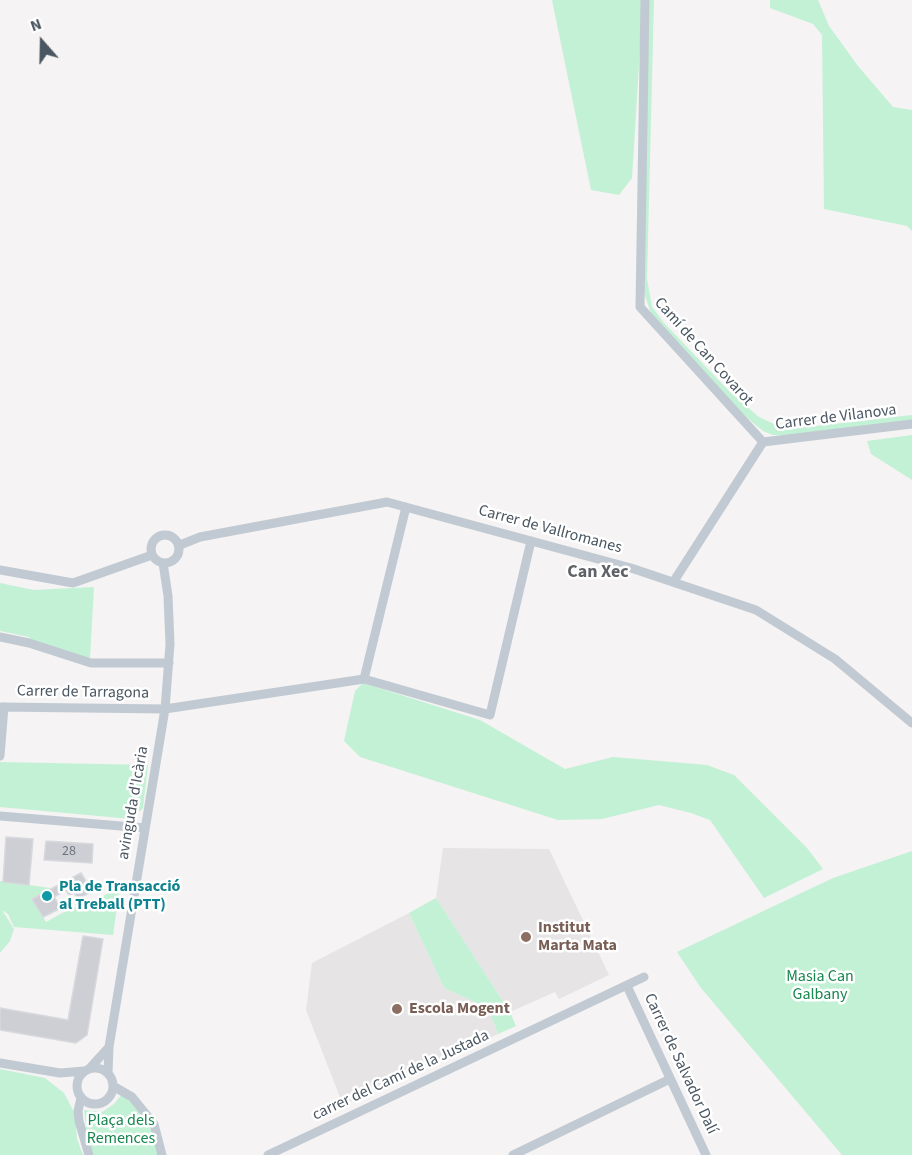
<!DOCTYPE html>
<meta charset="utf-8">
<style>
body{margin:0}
#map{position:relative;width:912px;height:1155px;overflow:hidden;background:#f5f3f3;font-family:"Source Sans 3",sans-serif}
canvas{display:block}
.north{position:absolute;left:12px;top:12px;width:60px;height:60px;-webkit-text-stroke:4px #fff;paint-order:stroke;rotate:340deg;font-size:16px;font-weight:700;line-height:24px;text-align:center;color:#4a5661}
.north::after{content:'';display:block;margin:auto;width:21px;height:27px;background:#4a5661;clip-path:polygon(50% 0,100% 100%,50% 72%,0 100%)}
</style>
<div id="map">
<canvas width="912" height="1155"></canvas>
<div class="north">N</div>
</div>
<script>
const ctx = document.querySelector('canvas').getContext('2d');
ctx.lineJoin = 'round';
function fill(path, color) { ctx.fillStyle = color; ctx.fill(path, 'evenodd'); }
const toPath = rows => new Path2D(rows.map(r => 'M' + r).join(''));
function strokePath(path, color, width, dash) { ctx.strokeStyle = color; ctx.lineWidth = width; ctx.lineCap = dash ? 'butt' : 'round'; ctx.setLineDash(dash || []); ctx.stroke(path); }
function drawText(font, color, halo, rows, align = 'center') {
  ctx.font = font + ' "Source Sans 3",sans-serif'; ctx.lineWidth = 5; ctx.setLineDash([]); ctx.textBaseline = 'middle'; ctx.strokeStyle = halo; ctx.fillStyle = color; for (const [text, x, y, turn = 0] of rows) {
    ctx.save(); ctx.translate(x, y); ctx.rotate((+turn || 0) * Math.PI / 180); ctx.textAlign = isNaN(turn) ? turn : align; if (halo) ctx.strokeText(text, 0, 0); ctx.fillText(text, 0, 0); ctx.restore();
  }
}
fill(toPath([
 [443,848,549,849,609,975,559,999,555,992,510,1012,436,898],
 [409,913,444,988,488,1008,498,1034,343,1105,306,1010,312,963]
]), '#e6e4e5');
fill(toPath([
 [552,0,643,0,632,178,619,195,591,190],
 [649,0,654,0,647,279,652,307,664,323,730,392,759,417,774,424,807,427,912,415,912,420,791,436,773,435,763,431,745,416,652,316,643,290],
 [770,0,818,0,829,26,858,66,893,107,912,110,912,231,907,226,824,209,822,35,813,24,770,8],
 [912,435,912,480,871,454,867,441],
 [0,583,34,590,94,587,90,659,35,644,29,637,0,631],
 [363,683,480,720,565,769,613,757,707,765,734,775,807,848,823,869,764,898,710,820,691,813,659,805,602,819,558,820,360,757,344,741,355,691],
 [0,762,148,765,143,808,131,819,0,807],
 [912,851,912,1155,842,1155,701,988,677,952,833,878],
 [0,881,50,888,32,899,46,922,73,907,80,910,120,886,113,935,14,927,8,914,2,910,14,929,10,941,0,953],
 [436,898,510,1012,516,1026,498,1034,488,1008,444,988,409,913],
 [0,1069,45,1078,64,1093,75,1114,77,1139,83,1155,0,1155],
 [122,1094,138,1109,153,1133,158,1155,94,1155,88,1142,84,1110,102,1112,114,1104]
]), '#c3f1d5');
const building = toPath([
 [6,837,33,839,29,885,3,882,6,837],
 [46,841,93,844,92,863,44,860,46,841],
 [81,873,92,891,78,899,74,893,69,895,66,890,54,897,61,908,43,917,32,899,81,873],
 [83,936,103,939,87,1035,76,1043,0,1030,0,1008,68,1020,83,936]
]);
fill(building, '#cdcfd5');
strokePath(building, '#d7d9de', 1.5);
strokePath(toPath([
 [645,0,640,307,763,442],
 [763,442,912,424],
 '151 549a14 14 0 1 1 28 0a14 14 0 1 1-28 0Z',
 [180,545,200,537,387,502,631,568,756,610,835,659,912,723],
 [0,570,73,583,152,555],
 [674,581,763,442],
 [0,637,29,643,91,663,169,663],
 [364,679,406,507],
 [0,707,165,709,364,679,490,715,531,541],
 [0,756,4,707],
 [0,816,145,828],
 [627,986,706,1155],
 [0,1063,60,1073,84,1071],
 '77 1086a18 18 0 1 1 36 0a18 18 0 1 1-36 0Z',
 [90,1068,109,1047],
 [108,1073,109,1047,165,709,170,644,168,596,163,563],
 [113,1086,132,1097,154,1124,162,1155],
 [81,1098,78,1111,79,1121,89,1155],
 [268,1155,644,977],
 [513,1155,670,1079]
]), '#c1cad2', 9);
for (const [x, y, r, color] of [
 [47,896,6,"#0f9aa8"],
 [526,937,6,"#8d6e63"],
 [397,1009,6,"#8d6e63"]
]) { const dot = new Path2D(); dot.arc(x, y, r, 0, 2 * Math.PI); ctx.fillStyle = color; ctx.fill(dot); strokePath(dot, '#fff', 2); }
drawText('14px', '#6b747e', null, [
 ["28",69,852]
]);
drawText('16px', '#4a5661', '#fff', [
 ["Camí de Can Covarot",703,352,48],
 ["Carrer de Vilanova",836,418,-7],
 ["Carrer de Vallromanes",550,530,15],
 ["Carrer de Tarragona",83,693,1],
 ["avinguda d'Icària",134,803,-80],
 ["Carrer de Salvador Dalí",680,1064,65],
 ["carrer del Camí de la Justada",401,1076,-25]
]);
drawText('bold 16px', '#0d838f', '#fff', [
 ["Pla de Transacció",59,887],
 ["al Treball (PTT)",59,905]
], 'left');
drawText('bold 16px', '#785e54', '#fff', [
 ["Institut",538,928],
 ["Marta Mata",538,946],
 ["Escola Mogent",409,1009]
], 'left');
drawText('16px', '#17864f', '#fff', [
 ["Masia Can",820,977],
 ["Galbany",820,995],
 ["Plaça dels",121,1121],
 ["Remences",121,1139]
]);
drawText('bold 18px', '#5f6368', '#fff', [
 ["Can Xec",598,573]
]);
</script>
